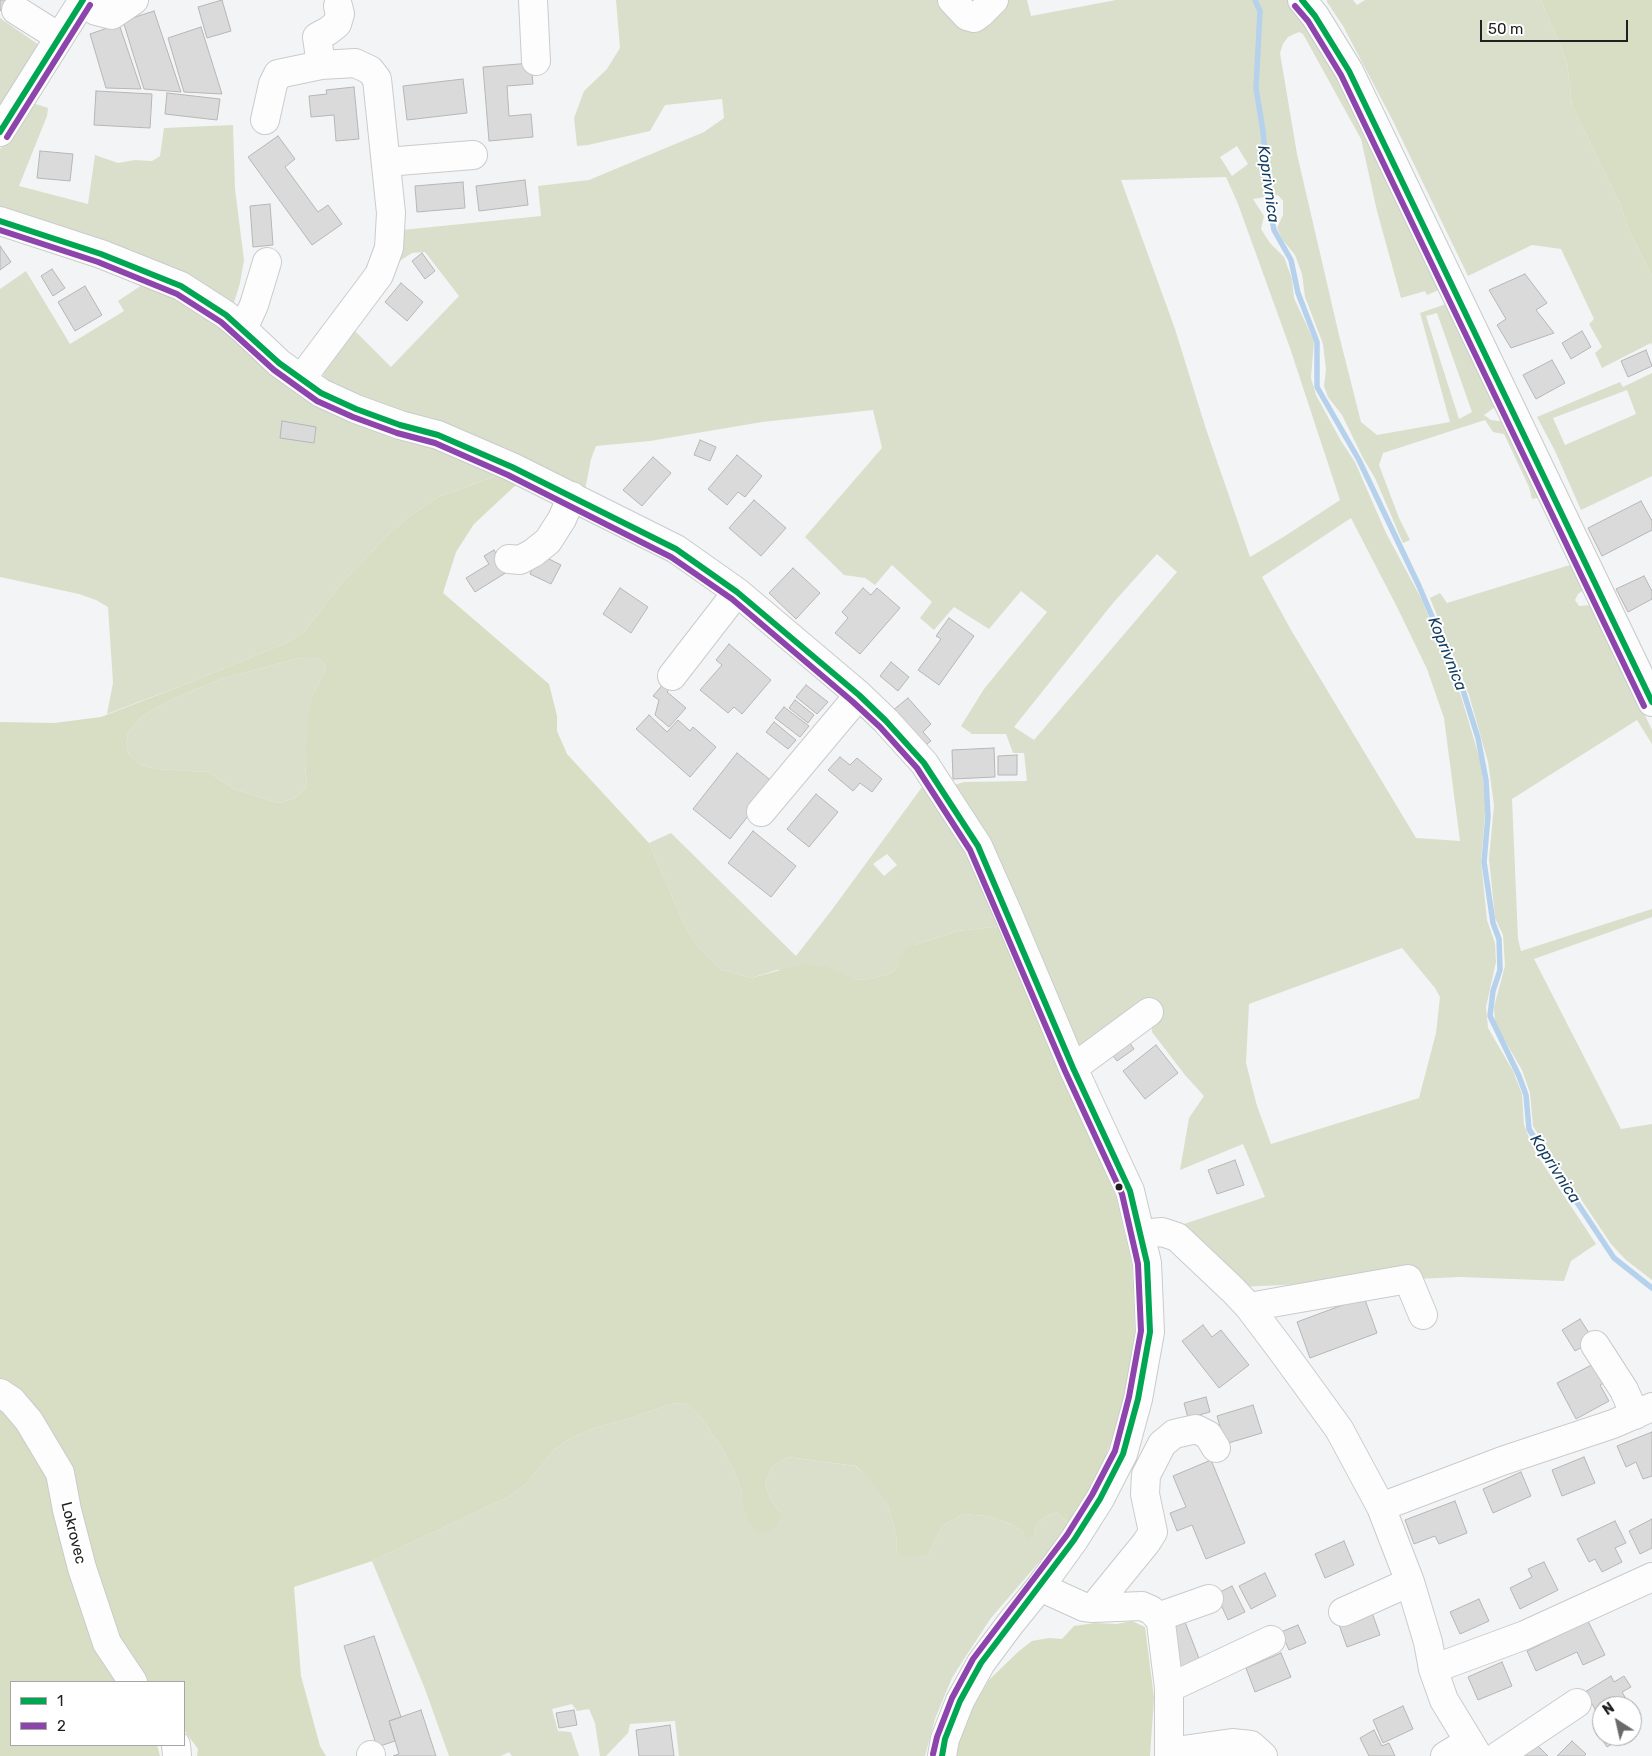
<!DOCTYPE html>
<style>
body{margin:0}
#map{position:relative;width:1652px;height:1756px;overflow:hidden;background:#f3f4f5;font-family:Rubik,sans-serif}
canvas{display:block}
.legend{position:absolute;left:10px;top:1681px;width:175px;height:65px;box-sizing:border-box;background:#fff;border:1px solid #a6a6a6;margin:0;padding:6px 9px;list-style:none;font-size:15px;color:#202021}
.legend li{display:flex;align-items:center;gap:10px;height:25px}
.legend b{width:25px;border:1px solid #a6a6a6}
.north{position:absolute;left:1592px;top:1696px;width:50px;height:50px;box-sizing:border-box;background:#fff;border:1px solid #a6a6a6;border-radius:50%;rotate:325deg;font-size:14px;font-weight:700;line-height:20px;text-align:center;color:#202021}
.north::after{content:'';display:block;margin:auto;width:18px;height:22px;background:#6a6a6b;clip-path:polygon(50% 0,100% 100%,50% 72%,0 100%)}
.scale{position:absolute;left:1480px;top:20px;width:148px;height:22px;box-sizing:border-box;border:2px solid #202021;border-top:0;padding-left:6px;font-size:15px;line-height:18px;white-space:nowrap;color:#202021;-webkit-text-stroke:4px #fff;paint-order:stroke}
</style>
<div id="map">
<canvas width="1652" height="1756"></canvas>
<ul class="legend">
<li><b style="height:6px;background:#00a651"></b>1</li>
<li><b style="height:6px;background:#8e44ad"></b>2</li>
</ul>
<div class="north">N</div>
<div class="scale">50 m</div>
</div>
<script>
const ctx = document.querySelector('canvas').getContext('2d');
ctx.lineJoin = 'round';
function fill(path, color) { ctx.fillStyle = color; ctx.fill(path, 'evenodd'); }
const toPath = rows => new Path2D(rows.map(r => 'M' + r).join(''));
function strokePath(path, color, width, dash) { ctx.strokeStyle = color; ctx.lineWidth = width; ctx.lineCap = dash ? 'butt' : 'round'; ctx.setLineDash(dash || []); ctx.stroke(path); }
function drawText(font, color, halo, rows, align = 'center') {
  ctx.font = font + ' Rubik,sans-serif'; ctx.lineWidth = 4; ctx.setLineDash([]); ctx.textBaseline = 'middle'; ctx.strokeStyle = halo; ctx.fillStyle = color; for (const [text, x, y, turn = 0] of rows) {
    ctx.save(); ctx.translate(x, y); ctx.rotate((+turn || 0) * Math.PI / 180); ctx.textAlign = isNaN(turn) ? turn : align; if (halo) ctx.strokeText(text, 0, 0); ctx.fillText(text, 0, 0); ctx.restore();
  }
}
fill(toPath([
 [616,0,947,0,953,6,1000,0,1027,0,1031,16,1116,0,1290,0,1338,75,1441,289,1427,295,1425,291,1401,298,1377,211,1361,139,1303,34,1299,32,1288,37,1283,44,1280,53,1297,154,1339,335,1361,422,1377,435,1450,422,1420,313,1449,303,1498,405,1484,415,1491,420,1506,422,1542,497,1532,499,1529,487,1504,434,1493,432,1485,420,1383,453,1379,465,1399,518,1410,540,1403,543,1375,478,1363,458,1342,415,1328,397,1324,386,1326,370,1323,344,1305,297,1302,274,1295,255,1282,239,1277,228,1283,215,1283,201,1278,195,1253,199,1264,216,1261,229,1270,243,1284,257,1292,279,1294,298,1314,341,1311,378,1316,395,1341,441,1355,462,1386,533,1422,600,1461,696,1481,763,1486,804,1481,861,1487,920,1495,943,1496,962,1486,1007,1488,1028,1513,1071,1522,1094,1524,1125,1535,1152,1596,1244,1571,1261,1564,1281,1460,1277,1239,1287,1185,1232,1184,1224,1265,1197,1243,1144,1180,1170,1189,1118,1204,1096,1185,1075,1152,1032,1152,1016,1079,1057,951,786,964,782,1027,781,1024,753,1013,753,1006,734,972,734,961,726,984,689,1047,612,1021,591,989,629,954,607,934,630,920,618,932,602,892,565,875,585,865,578,844,575,805,537,882,448,873,410,762,422,650,441,596,446,591,459,585,490,324,382,323,369,354,330,391,367,459,296,425,252,412,253,398,262,402,230,541,216,538,186,589,180,704,132,724,118,722,99,665,105,650,131,588,145,577,146,574,118,584,91,607,69,620,48],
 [1237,146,1248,164,1232,176,1220,157],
 [1226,177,1238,204,1290,348,1340,500,1285,536,1250,557,1206,429,1175,329,1121,180],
 [1437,313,1472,412,1459,419,1426,316],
 [1351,518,1398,609,1427,669,1444,718,1460,841,1416,838,1291,630,1262,577],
 [1157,554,1177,572,1034,740,1014,727,1113,603],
 [1402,948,1435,988,1440,997,1436,1033,1419,1098,1271,1144,1257,1106,1246,1063,1249,1004],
 [1327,0,1353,0,1357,5,1365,0,1541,0,1567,62,1572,105,1620,204,1628,229,1652,276,1652,345,1651,343,1602,368,1595,353,1602,347,1589,324,1594,319,1561,249,1532,245,1468,276,1393,121,1343,26,1327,2],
 [0,18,42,47,0,109],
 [33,103,48,108,47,116,19,186,88,204,95,155,118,163,135,160,152,161,160,156,164,128,233,125,235,189,244,260,240,283,232,309,0,213,0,149],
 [26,271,70,344,124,311,118,301,145,283,188,301,247,346,484,463,502,474,438,497,410,516,392,531,344,580,305,631,286,643,186,684,107,714,113,683,108,607,96,600,79,594,0,577,0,289],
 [1652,373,1652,476,1581,510,1555,451,1537,417,1620,382,1623,387],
 [1627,390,1636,414,1565,445,1553,418],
 [1573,564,1585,589,1578,594,1575,600,1579,606,1592,605,1652,730,1652,744,1637,720,1512,799,1518,939,1521,951,1652,909,1652,917,1534,959,1621,1129,1652,1124,1652,1280,1626,1260,1611,1244,1550,1153,1533,1126,1530,1093,1522,1070,1495,1024,1494,1007,1505,966,1503,935,1495,918,1489,859,1494,805,1488,762,1469,695,1430,598,1440,593,1447,603],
 [303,657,317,657,326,665,324,674,313,694,305,764,307,787,295,798,279,803,236,790,208,772,157,769,141,765,129,755,126,745,128,733,141,717,172,699,221,679],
 [925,783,961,836,1001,926,958,931,915,945,899,960,897,968,889,974,870,979,856,980,848,978,777,970,751,978,720,969,695,944,681,917,649,843,671,833,796,956,831,911],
 [887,854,897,865,884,876,873,864],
 [686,1403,700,1416,723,1450,736,1475,742,1494,781,1514,769,1497,765,1482,772,1467,788,1457,855,1466,869,1477,888,1506,896,1533,897,1551,928,1554,942,1526,964,1514,987,1516,1011,1524,1024,1532,1034,1535,1037,1524,1045,1517,1057,1512,1071,1525,991,1618,964,1659,952,1678,935,1719,925,1756,679,1756,675,1721,630,1724,628,1733,606,1756,600,1756,595,1723,589,1709,577,1711,572,1704,552,1709,558,1731,571,1732,579,1756,512,1756,509,1752,501,1756,449,1756,425,1689,372,1561,508,1497,526,1484,554,1450,569,1439,594,1428,628,1419,670,1404]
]), '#dadfcc');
fill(toPath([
 [1541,0,1652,0,1652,276,1628,229,1620,204,1572,105,1567,62],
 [502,474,518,483,474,524,456,552,443,593,549,684,557,716,557,731,567,754,649,843,681,917,695,944,720,969,751,978,803,964,825,966,856,980,870,979,889,974,897,968,899,960,905,950,915,945,958,931,1001,926,1064,1078,1116,1197,1132,1265,1135,1331,1125,1401,1103,1464,1071,1525,1057,1512,1045,1517,1037,1524,1034,1535,1026,1540,1024,1532,1011,1524,987,1516,964,1514,942,1526,928,1554,906,1557,897,1551,896,1533,888,1506,869,1478,856,1466,788,1457,772,1467,765,1482,769,1497,781,1514,776,1527,764,1533,754,1530,746,1515,742,1494,736,1475,723,1450,700,1416,686,1403,670,1404,628,1419,594,1428,569,1439,554,1450,526,1484,508,1497,372,1561,294,1587,301,1676,320,1746,326,1756,197,1756,198,1749,184,1730,184,1682,144,1682,113,1645,65,1470,0,1386,0,722,54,723,101,717,186,684,286,643,305,631,344,580,392,531,410,516,438,497],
 [303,657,317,657,326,665,324,674,313,694,309,712,305,764,307,787,295,798,279,803,236,790,208,772,157,769,141,765,129,755,126,745,128,733,141,717,172,699,221,679],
 [0,1402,54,1475,123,1682,11,1682,11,1745,157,1745,160,1756,0,1756],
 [1132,1621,1145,1627,1154,1698,1150,1756,953,1756,959,1731,989,1680,1019,1651,1032,1641,1049,1638,1062,1639,1074,1626,1095,1623,1117,1624]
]), '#d8dec3');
strokePath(toPath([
 [1255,0,1260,11,1256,88,1263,131,1269,204,1274,230,1291,260,1298,293,1317,342,1317,387,1359,460,1419,586,1462,687,1478,738,1486,780,1488,816,1484,862,1493,923,1499,939,1500,970,1493,991,1490,1016,1519,1076,1526,1095,1529,1129,1540,1147,1614,1258,1652,1288]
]), '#b6d1eb', 5.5);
const building = toPath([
 [0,0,8,0,0,11,0,0],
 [222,0,231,31,207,38,198,7,222,0],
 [154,11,181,92,144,89,123,21,154,11],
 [119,24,141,89,106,88,90,34,119,24],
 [201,27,222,94,184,92,168,38,201,27],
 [531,63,533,84,507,86,509,116,531,114,533,137,489,141,483,67,531,63],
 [463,79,467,113,407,120,403,86,463,79],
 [354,87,359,139,336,141,334,115,311,117,309,96,327,94,326,90,354,87],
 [96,91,152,94,150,128,94,125,96,91],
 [167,93,220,99,217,120,165,114,167,93],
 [278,136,295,159,285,167,318,212,328,205,342,224,312,245,248,157,278,136],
 [40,151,73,154,70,181,37,178,40,151],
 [525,180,528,205,479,211,476,186,525,180],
 [463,182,465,208,417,212,415,186,463,182],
 [270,204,273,245,253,247,250,206,270,204],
 [0,246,11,262,0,270,0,246],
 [422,253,435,271,425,279,412,261,422,253],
 [52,269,65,288,53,296,41,276,52,269],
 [1525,274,1547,303,1536,310,1554,333,1511,348,1497,325,1506,319,1489,290,1525,274],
 [401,283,423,302,407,321,385,302,401,283],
 [85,286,102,315,75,331,58,302,85,286],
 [1582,331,1591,347,1571,359,1562,343,1582,331],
 [1646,350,1652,366,1628,377,1621,361,1646,350],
 [1552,360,1565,383,1536,399,1523,375,1552,360],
 [282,421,316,427,314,443,280,438,282,421],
 [700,440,716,447,710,461,694,455,700,440],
 [737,455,762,476,745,497,738,492,727,505,708,489,737,455],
 [653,457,671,473,642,506,623,490,653,457],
 [754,500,786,528,761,556,729,528,754,500],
 [1641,501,1652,521,1652,530,1602,556,1588,528,1641,501],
 [494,550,507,572,475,592,466,578,489,564,484,556,494,550],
 [539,554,561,565,551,584,530,574,539,554],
 [793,568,820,593,796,619,769,593,793,568],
 [1644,576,1652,591,1652,599,1628,612,1616,589,1644,576],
 [620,588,648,607,631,633,603,614,620,588],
 [863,588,871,595,877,588,900,608,860,654,835,633,848,618,842,612,863,588],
 [949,618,974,636,939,685,918,670,941,639,936,636,949,618],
 [729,644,771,680,742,714,734,707,728,713,700,690,722,665,716,660,729,644],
 [891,662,909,677,898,691,880,676,891,662],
 [665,682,671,687,667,692,686,708,669,727,655,715,659,700,653,696,665,682],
 [806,685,828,702,817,714,796,697,806,685],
 [908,698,931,724,923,732,931,741,923,747,892,711,908,698],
 [795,700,814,715,808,723,789,708,795,700],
 [784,707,809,726,800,737,775,718,784,707],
 [649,715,667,732,678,720,690,731,693,727,716,747,690,777,636,729,649,715],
 [774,722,796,740,788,749,766,732,774,722],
 [994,748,995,777,953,779,952,750,994,748],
 [737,753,774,783,730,839,693,809,737,753],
 [1017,755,1017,775,998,775,998,756,1017,755],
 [840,757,850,765,857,758,882,779,872,792,860,783,853,791,828,770,840,757],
 [816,794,838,812,809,847,787,829,816,794],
 [753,831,796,866,771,897,728,863,753,831],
 [1124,1035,1134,1049,1117,1061,1107,1048,1124,1035],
 [1156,1045,1178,1073,1145,1099,1123,1071,1156,1045],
 [1235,1160,1244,1185,1217,1194,1208,1170,1235,1160],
 [1364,1297,1377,1333,1310,1358,1297,1322,1364,1297],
 [1580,1319,1591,1336,1586,1345,1575,1351,1562,1330,1580,1319],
 [1203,1325,1212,1337,1221,1330,1249,1365,1219,1388,1182,1341,1203,1325],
 [1601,1360,1611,1379,1600,1385,1609,1401,1576,1419,1557,1383,1601,1360],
 [1206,1397,1210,1412,1188,1418,1184,1403,1206,1397],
 [1253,1405,1262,1433,1225,1444,1217,1416,1253,1405],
 [1652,1432,1652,1476,1643,1479,1636,1462,1626,1467,1617,1446,1652,1432],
 [1584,1457,1595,1483,1562,1496,1552,1470,1584,1457],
 [1211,1460,1245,1543,1206,1559,1192,1525,1177,1531,1170,1513,1186,1507,1173,1476,1211,1460],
 [1521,1472,1531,1496,1493,1513,1483,1489,1521,1472],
 [1455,1501,1467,1533,1439,1544,1435,1536,1414,1544,1405,1520,1455,1501],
 [1652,1519,1652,1548,1640,1554,1629,1531,1652,1519],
 [1615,1521,1626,1543,1615,1548,1622,1562,1602,1572,1595,1559,1589,1562,1577,1539,1615,1521],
 [1344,1541,1354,1565,1325,1578,1315,1554,1344,1541],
 [1544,1562,1558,1590,1520,1609,1510,1588,1532,1577,1528,1569,1544,1562],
 [1265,1573,1276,1596,1251,1609,1239,1586,1265,1573],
 [1232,1586,1245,1612,1228,1620,1216,1594,1232,1586],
 [1479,1599,1489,1621,1460,1634,1450,1612,1479,1599],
 [1371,1610,1380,1635,1347,1647,1338,1622,1371,1610],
 [1588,1621,1605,1655,1583,1665,1577,1652,1536,1671,1527,1651,1588,1621],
 [1185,1622,1200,1661,1179,1673,1172,1628,1185,1622],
 [1298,1625,1306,1643,1289,1650,1281,1632,1298,1625],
 [374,1636,401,1717,389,1721,395,1741,377,1747,344,1646,374,1636],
 [1281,1653,1291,1677,1255,1692,1246,1668,1281,1653],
 [1502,1662,1512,1686,1478,1700,1468,1677,1502,1662],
 [1611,1676,1614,1682,1624,1676,1631,1687,1622,1692,1629,1704,1625,1706,1602,1706,1602,1721,1585,1692,1611,1676],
 [1403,1706,1413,1729,1383,1743,1373,1720,1403,1706],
 [421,1710,436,1756,393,1756,399,1754,389,1721,421,1710],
 [574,1710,577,1725,559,1728,556,1713,574,1710],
 [670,1725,674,1756,639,1756,636,1730,670,1725],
 [1374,1730,1382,1746,1389,1743,1395,1756,1369,1756,1360,1738,1374,1730],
 [1602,1730,1602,1736,1624,1736,1607,1747,1598,1733,1602,1730],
 [1572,1741,1586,1754,1584,1756,1557,1756,1572,1741],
 [1536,1744,1548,1756,1524,1756,1536,1744]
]);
fill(building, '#dbdada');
strokePath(building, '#b6b6b6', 1);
const minor = toPath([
 [533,0,536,61],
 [952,0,967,16,974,18,981,13,994,0],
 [1302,0,1315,16,1349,71,1652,702],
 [82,1,96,11,112,15,134,0],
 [16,10,59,37],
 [321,65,317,37,328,31,337,24,340,14,338,6],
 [265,120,273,84,278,74,321,65,355,63,370,70,377,79,391,213,389,248,379,275,301,379],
 [0,132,83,0],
 [386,162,473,155],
 [0,221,101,254,181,286,226,315,243,329,279,363,321,393,356,409,400,425,438,435,512,467,676,549,737,592,859,695,886,721,924,763,978,846,1009,916,1073,1068,1130,1191,1147,1263,1150,1332,1138,1399,1123,1454,1100,1499,1074,1540,1040,1587,1010,1624,981,1663,960,1701,945,1739,942,1756],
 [243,329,254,305,267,262],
 [509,559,520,560,533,553,548,541,562,519,572,496],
 [672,676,737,592],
 [761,812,859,695],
 [1073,1068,1149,1012],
 [1141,1234,1162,1232,1177,1237,1233,1290,1249,1307,1283,1352,1339,1429,1381,1507,1410,1582,1428,1642,1433,1669,1444,1700,1478,1756],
 [1249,1307,1408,1279,1423,1315],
 [1595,1345,1624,1390,1635,1415],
 [0,1393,12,1401,29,1421,60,1473,67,1510,82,1568,107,1643,133,1682],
 [1381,1507,1502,1461,1613,1424,1652,1407],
 [1040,1587,1084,1607,1093,1608,1142,1606,1151,1610,1158,1617,1161,1623,1169,1688,1169,1756],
 [1093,1608,1146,1543,1153,1532,1145,1494,1146,1475,1162,1444,1174,1434,1196,1429,1208,1435,1216,1448],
 [1343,1612,1410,1582],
 [1158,1617,1209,1599],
 [1433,1669,1525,1635,1652,1577],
 [1169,1688,1271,1640],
 [176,1745,177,1756],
 [1169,1752,1232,1743,1251,1745,1263,1756],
 [371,1755,371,1756],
 [1445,1756,1469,1741],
 [1498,1756,1577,1703]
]);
strokePath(minor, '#cacbcc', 30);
strokePath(minor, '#fdfdfe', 28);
strokePath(toPath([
 [1302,0,1315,16,1349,71,1652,702],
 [0,132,83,0],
 [0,221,101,254,181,286,226,315,279,363,321,393,356,409,400,425,438,435,512,467,676,549,737,592,859,695,886,721,924,763,978,846,1073,1068,1130,1191,1147,1263,1150,1332,1138,1399,1123,1454,1100,1499,1074,1540,981,1663,960,1701,945,1739,942,1756]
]), '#00a651', 6);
strokePath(toPath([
 [1295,6,1308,21,1341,75,1644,706],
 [7,137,90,5],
 [0,230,98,262,177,294,221,322,274,370,317,401,353,417,397,433,435,443,508,475,671,557,732,599,853,702,880,727,917,768,970,850,1065,1071,1122,1194,1138,1264,1141,1331,1129,1397,1115,1451,1092,1495,1067,1535,973,1659,952,1698,937,1737,933,1754]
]), '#8e44ad', 6);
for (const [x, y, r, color] of [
 [1119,1187,4.5,"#202021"]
]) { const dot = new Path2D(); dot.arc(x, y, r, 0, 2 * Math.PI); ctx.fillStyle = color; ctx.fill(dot); strokePath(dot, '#fff', 2); }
drawText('15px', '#202021', '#fff', [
 ["Lokrovec",73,1533,76]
]);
drawText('italic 16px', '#113b5f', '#fff', [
 ["Koprivnica",1268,184,82],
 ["Koprivnica",1447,654,68],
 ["Koprivnica",1555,1169,57]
]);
</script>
